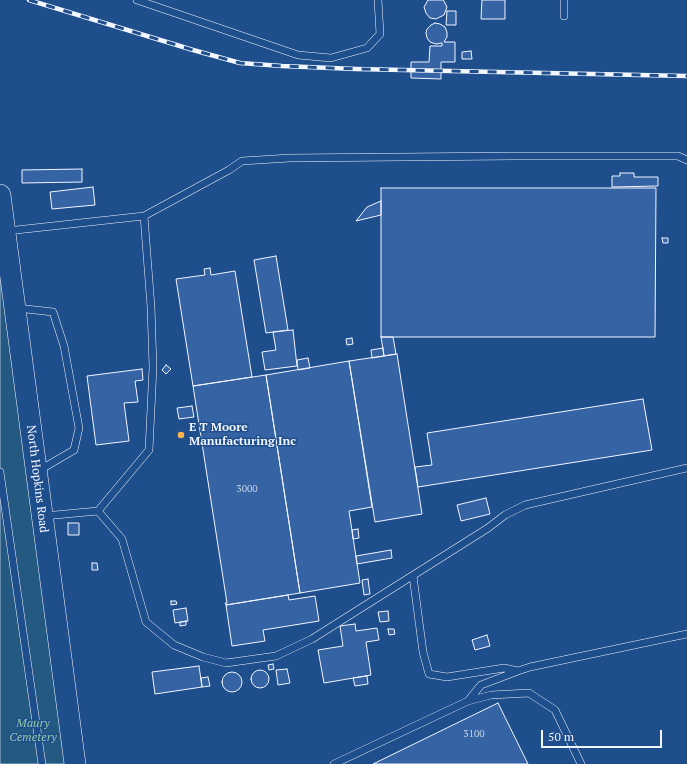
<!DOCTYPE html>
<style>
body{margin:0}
#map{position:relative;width:687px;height:764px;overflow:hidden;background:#1f4e8c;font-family:"PT Serif",serif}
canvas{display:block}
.scale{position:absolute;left:541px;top:730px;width:121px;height:18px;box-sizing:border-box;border:2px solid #f2f6ff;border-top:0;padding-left:5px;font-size:12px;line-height:14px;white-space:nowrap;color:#f2f6ff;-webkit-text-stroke:3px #1f4e8c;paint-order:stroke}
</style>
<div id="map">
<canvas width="687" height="764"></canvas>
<div class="scale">50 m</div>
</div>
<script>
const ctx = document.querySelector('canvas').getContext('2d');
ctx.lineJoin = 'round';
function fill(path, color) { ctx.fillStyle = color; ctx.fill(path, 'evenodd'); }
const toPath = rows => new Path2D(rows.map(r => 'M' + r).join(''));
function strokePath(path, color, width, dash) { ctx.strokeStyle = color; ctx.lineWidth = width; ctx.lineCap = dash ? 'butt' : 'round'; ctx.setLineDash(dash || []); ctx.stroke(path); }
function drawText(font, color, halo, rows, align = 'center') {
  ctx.font = font + ' "PT Serif",serif'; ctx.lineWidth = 3; ctx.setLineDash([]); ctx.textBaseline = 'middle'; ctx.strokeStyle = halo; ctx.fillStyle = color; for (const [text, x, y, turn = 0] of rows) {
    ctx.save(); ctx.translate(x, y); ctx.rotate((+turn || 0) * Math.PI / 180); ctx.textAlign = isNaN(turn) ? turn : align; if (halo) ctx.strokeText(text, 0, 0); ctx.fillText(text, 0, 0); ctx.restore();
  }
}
const green = toPath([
 [0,246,71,764,0,764,0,246]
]);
fill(green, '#245a82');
strokePath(green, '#a8bbd7', 1);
const building = toPath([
 [428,0,443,0,444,1,447,7,444,15,436,19,430,18,426,13,424,7,428,0],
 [482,0,505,0,505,19,481,19,482,0],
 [447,11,456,11,456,25,446,25,447,11],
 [435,23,440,24,445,27,447,32,447,37,444,42,455,42,455,62,441,62,441,79,411,78,411,62,429,62,430,46,442,46,442,43,436,44,430,42,427,38,426,33,427,29,431,25,435,23],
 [471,51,472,59,462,59,462,52,471,51],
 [82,169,82,182,22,183,22,170,82,169],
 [620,173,634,173,634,177,658,177,658,186,612,187,612,176,620,176,620,173],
 [93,187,95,205,52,209,50,192,93,187],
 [381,188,656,188,655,337,381,337,381,188],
 [381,201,381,215,356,221,367,207,381,201],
 [662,238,668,238,668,243,663,243,662,238],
 [276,256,288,330,266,333,254,260,276,256],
 [210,268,211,275,235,271,252,377,193,386,176,279,205,275,204,269,210,268],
 [293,330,297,366,265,370,262,352,276,350,273,332,293,330],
 [381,337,393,337,396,354,384,356,381,337],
 [352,338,353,344,347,345,346,339,352,338],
 [383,348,384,356,372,358,371,350,383,348],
 [397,354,422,514,375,522,349,361,397,354],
 [308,358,310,368,298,370,297,360,308,358],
 [349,361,372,507,349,511,360,583,300,593,266,375,349,361],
 [166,365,171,369,166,374,162,370,166,365],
 [142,369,143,380,135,381,138,402,124,403,129,441,96,445,87,376,142,369],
 [266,375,300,593,226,605,225,603,227,603,193,386,266,375],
 [643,399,652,450,418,487,415,467,432,465,427,433,643,399],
 [192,406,194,417,179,419,177,408,192,406],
 [486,498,490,514,461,521,457,505,486,498],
 [68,523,79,523,79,535,68,535,68,523],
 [358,529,359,538,353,539,352,530,358,529],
 [391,550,392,558,357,564,356,556,391,550],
 [92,563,97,563,98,570,92,570,92,563],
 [368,579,370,594,364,595,362,580,368,579],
 [288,595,289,600,315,596,319,621,263,630,265,641,232,646,226,605,288,595],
 [171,601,176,601,177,604,171,605,171,601],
 [186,608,188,621,175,623,173,610,186,608],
 [388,611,389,621,380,622,378,612,388,611],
 [186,621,186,625,180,626,180,622,186,621],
 [355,624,356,631,377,628,379,640,366,642,371,675,324,683,318,650,343,646,340,626,355,624],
 [388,629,394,629,395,634,389,635,388,629],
 [487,635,490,646,475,650,472,640,487,635],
 [273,664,274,669,269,670,268,665,273,664],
 [199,666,202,687,155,694,152,672,199,666],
 [287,669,290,683,278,685,276,670,287,669],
 '251 679a9 9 0 1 1 18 0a9 9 0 1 1-18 0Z',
 '222 682a10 10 0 1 1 20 0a10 10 0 1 1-20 0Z',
 [367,676,368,684,355,686,353,678,367,676],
 [208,677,210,686,202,687,201,678,208,677],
 [498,703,528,764,373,764,498,703]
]);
fill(building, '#3563a3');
strokePath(building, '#f2f6ff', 1);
const lane = toPath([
 [137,0,298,55,331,58,367,48,380,34,378,0],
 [564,16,564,0],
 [144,216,229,170,242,161,290,158,512,156,678,156,687,160],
 [7,231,144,216,151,307,153,367,149,450,98,511,44,516],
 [17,308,53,312,64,346,79,428,74,450,38,471],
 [0,472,42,764],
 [98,511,122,539,146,622,174,645,203,657,226,663,276,656,312,639,488,528,505,515,525,505,687,468],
 [413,576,423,652,429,674,447,677,504,668,518,671],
 [468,701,491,695,529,693,555,710,581,764],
 [334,764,468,701,481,685,518,671,530,667,687,634]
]);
const secondary = toPath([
 [0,195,75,764]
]);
strokePath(lane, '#f2f6ff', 8);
strokePath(secondary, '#f2f6ff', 22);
strokePath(lane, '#1f4e8c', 7);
strokePath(secondary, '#1f4e8c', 21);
const rail = toPath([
 [29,0,193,50,240,63,282,66,356,69,687,76]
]);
strokePath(rail, '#f2f6ff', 4.5);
strokePath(rail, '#1f4e8c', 3, [9]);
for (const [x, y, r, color] of [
 [181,435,4,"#ffb74d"]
]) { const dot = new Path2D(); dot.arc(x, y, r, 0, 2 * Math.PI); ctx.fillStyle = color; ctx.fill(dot); strokePath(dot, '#1f4e8c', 1.5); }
drawText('10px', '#c3d1e8', null, [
 ["3000",247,489],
 ["3100",474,734]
]);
drawText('bold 12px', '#f2f6ff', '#1f4e8c', [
 ["E T Moore",189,428],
 ["Manufacturing Inc",189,442]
], 'left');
drawText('12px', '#f2f6ff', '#1f4e8c', [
 ["North Hopkins Road",37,479,83]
]);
drawText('italic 12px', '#97c8a6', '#1f4e8c', [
 ["Maury",33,724],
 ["Cemetery",33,738]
]);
</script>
